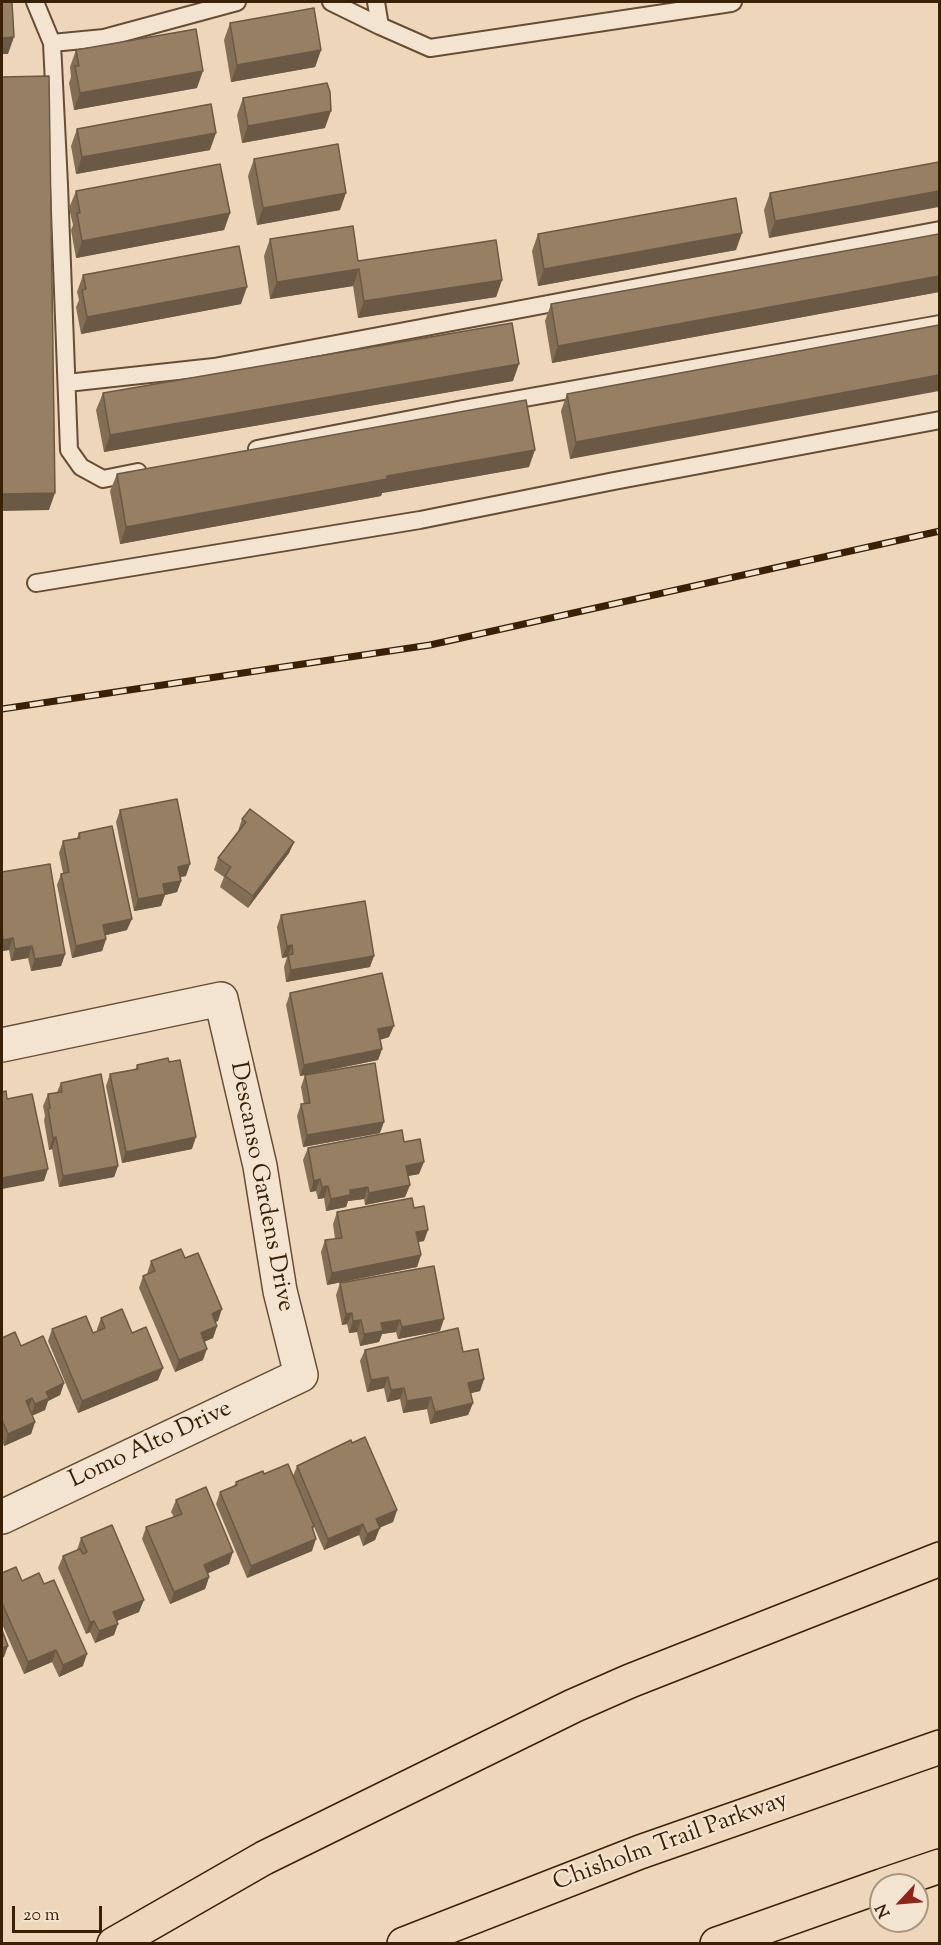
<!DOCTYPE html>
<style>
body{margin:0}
#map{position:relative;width:941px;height:1945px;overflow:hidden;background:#edd6b9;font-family:"Sorts Mill Goudy",serif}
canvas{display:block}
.frame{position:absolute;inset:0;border:3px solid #3a2106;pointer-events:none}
.north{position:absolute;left:869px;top:1873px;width:60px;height:60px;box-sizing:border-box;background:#f3e4d2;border:2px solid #a99680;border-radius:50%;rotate:244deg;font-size:16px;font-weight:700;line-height:24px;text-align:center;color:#3a2106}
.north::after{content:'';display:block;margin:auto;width:21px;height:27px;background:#8f2418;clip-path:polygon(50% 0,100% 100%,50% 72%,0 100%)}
.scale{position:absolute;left:12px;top:1906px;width:90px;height:27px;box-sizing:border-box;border:3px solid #3a2106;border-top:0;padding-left:8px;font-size:18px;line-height:21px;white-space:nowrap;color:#3a2106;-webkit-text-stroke:4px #f3e4d2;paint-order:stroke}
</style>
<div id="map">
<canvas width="941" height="1945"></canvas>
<div class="frame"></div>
<div class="north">N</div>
<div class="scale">20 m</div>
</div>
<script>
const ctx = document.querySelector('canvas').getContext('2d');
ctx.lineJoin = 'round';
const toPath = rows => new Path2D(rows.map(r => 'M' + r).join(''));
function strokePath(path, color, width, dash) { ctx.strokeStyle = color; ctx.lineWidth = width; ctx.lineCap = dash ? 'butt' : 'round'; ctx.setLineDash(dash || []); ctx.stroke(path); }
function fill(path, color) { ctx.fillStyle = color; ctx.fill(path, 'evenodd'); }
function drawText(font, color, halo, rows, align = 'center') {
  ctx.font = font + ' "Sorts Mill Goudy",serif'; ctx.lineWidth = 4.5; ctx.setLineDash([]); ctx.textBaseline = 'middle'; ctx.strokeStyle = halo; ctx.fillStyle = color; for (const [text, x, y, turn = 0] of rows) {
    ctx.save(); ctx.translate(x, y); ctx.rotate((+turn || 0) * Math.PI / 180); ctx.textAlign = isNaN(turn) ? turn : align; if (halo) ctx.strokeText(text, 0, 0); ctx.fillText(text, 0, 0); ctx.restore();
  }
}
const lane = toPath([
 [35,2,52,43,104,38,237,2],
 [331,2,380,26,430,48,731,3,733,2],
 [376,2,380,26],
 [52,43,59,185,69,450,81,467,103,479,138,472],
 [67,383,214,367,940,230],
 [257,449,463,409,940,324],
 [36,583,420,520,614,481,940,420]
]);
const street = toPath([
 [2,1045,221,999,260,1166,280,1291,301,1375,2,1517]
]);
const highway = toPath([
 [884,1885,940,1866],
 [114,1944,264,1858,573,1706,630,1681,940,1559],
 [404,1944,640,1852,940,1747],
 [717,1944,881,1886]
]);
strokePath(lane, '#674e33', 20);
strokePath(street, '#674e33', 36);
strokePath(highway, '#3a2106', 36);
strokePath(lane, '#f3e4d2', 16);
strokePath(street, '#f3e4d2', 33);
strokePath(highway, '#edd6b9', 33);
const rail = toPath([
 [2,709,430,645,940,531]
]);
strokePath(rail, '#3a2106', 7);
strokePath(rail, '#f3e4d2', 4.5, [14]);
fill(toPath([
 [230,23,321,50,315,67,231,82,224,40],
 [76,50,197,88,74,110,69,83,71,77,70,67],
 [243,98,325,128,242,143,237,115],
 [77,129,210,150,76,174,71,146],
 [254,159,340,210,257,225,248,176],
 [939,162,769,238,764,210,770,193],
 [76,191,230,213,224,230,76,258,71,230,73,225,69,208],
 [538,234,736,250,538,286,532,251],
 [939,234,939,292,552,363,545,321,551,304],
 [270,239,358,261,502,280,496,297,358,318,353,286,270,299,264,256],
 [83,275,241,304,81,334,76,307,79,300,77,292],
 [939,325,570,459,561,411,567,394],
 [513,381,104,452,96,410,103,393],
 [529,467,382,493,381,496,120,544,110,491,117,474],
 [120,810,186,876,180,877,181,881,177,892,165,895,161,906,134,911,116,822],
 [242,819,294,842,289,853,248,908,220,887,224,877,214,870,218,858,238,831],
 [79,833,127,930,105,935,106,939,102,951,72,958,57,885,61,874,63,873,59,853,63,841,77,838],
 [2,872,65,954,61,966,31,971,28,958,11,961,9,950,2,951],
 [281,915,370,967,286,982,284,967,287,957,282,958,277,927],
 [290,993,389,1037,380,1040,382,1049,378,1060,300,1076,286,1005],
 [137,1065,192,1149,122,1163,106,1086,110,1074,135,1070],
 [305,1075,380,1133,303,1147,297,1116,301,1104,304,1104,301,1087],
 [61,1083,118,1166,114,1177,59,1187,52,1149,49,1150,44,1120,45,1116,43,1106,48,1094,57,1092],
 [404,1142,419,1174,408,1176,410,1185,405,1197,365,1205,364,1199,348,1201,346,1207,326,1211,324,1198,318,1199,316,1191,310,1192,303,1160,308,1148],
 [414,1208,424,1241,418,1242,421,1255,417,1267,327,1285,321,1252,325,1240,335,1239,333,1224,337,1212],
 [185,1258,218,1321,215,1322,217,1326,213,1338,204,1342,203,1360,175,1372,139,1288,143,1276,147,1274,151,1261],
 [340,1283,440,1331,398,1339,396,1332,382,1334,379,1342,360,1346,357,1332,349,1333,347,1324,342,1325,336,1295],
 [101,1318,132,1333,158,1380,78,1413,48,1341,52,1329,93,1333,97,1331,97,1329],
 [2,1338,21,1346,64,1383,60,1395,48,1401,45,1410,32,1416,35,1422,31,1434,4,1446,2,1441],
 [365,1350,463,1352,484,1379,480,1391,470,1393,473,1403,468,1415,430,1424,427,1409,403,1413,400,1399,387,1402,384,1388,367,1392,360,1361],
 [297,1466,397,1510,393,1522,379,1528,375,1540,363,1546,359,1535,324,1550,314,1527,313,1529,312,1551,247,1578,216,1504,220,1492,234,1486,236,1482,264,1474,293,1476],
 [176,1500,229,1564,208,1573,209,1577,205,1589,170,1604,142,1539,146,1527,174,1517,171,1512],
 [81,1538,139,1612,117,1621,114,1635,95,1643,90,1632,86,1634,58,1568,63,1556,77,1550],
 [2,1573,22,1581,83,1666,59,1677,52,1662,24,1674,2,1624]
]), '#826d55');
fill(toPath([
 [14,37,8,54,2,54,2,38],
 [321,50,315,67,231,82,237,65],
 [203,71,197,88,74,110,80,93],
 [331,111,325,128,242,143,248,126],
 [216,133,210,150,76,174,82,157],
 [939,191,939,207,769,238,775,221],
 [346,193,340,210,257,225,263,208],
 [230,213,224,230,76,258,82,241],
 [742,233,736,250,538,286,544,269],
 [359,269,353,286,270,299,277,282],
 [939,276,939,292,552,363,558,346],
 [502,280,496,297,358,318,364,301],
 [247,287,241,304,81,334,87,317],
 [519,364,513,381,104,452,110,435],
 [939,375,939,391,570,459,576,442],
 [535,450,529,467,382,493,381,496,120,544,126,527,387,476],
 [55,493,49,510,2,511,2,494],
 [294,842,289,853,248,908,253,896],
 [190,864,186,876,174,878,178,867],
 [181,881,177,892,165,895,161,906,134,911,138,899,163,884],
 [132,919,127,930,99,937,103,925],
 [13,938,9,950,2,951,2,944,3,940],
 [106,939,102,951,72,958,76,946],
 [292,945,287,957,282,958,287,946],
 [32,946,28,958,11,961,15,949],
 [65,954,61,966,31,971,35,959],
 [374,956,370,967,286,982,291,970],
 [394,1026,389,1037,374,1041,378,1029],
 [382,1049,378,1060,300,1076,304,1065],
 [384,1122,380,1133,303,1147,307,1135],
 [56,1137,52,1149,49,1150,53,1138],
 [196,1137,192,1149,122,1163,126,1152],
 [424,1162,419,1174,402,1177,406,1166],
 [118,1166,114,1177,59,1187,63,1176],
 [48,1169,44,1181,2,1189,2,1178],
 [320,1179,316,1191,310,1192,314,1181],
 [410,1185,405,1197,365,1205,369,1193],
 [328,1186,324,1198,318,1199,322,1187],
 [368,1187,364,1199,348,1201,346,1207,326,1211,331,1199,350,1190],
 [428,1230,424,1241,412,1243,416,1232],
 [421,1255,417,1267,327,1285,332,1273],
 [222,1309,218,1321,207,1326,212,1314],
 [352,1313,347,1324,342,1325,346,1314],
 [444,1319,440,1331,398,1339,402,1327],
 [361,1320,357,1332,349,1333,353,1321],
 [400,1320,396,1332,382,1334,379,1342,360,1346,364,1334,381,1323],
 [217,1326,213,1338,196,1345,201,1333],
 [207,1349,203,1360,175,1372,179,1360],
 [163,1368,158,1380,78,1413,82,1401],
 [388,1377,384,1388,367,1392,371,1380],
 [484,1379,480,1391,464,1395,468,1383],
 [64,1383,60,1395,48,1401,45,1410,31,1416,35,1404,46,1392],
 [404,1388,400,1399,387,1402,391,1390],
 [431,1397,427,1409,403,1413,407,1401],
 [32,1398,28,1410,26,1401],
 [473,1403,468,1415,430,1424,435,1412],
 [35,1422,31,1434,4,1446,8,1434],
 [397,1510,393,1522,371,1531,376,1519],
 [363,1524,359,1535,324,1550,328,1539],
 [380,1528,375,1540,363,1546,367,1534],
 [316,1539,312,1551,247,1578,251,1566],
 [233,1552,229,1564,200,1577,204,1565],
 [209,1577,205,1589,170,1604,174,1592],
 [144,1600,139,1612,109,1624,113,1612],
 [94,1621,90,1632,86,1634,90,1622],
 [118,1624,114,1635,95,1643,99,1631],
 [8,1646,4,1657,2,1658,2,1648],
 [56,1650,52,1662,24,1674,28,1662],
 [87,1654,83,1666,59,1677,63,1665]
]), '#6a5945');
const building = toPath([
 [2,2,12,2,14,37,2,38,2,2],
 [314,8,321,50,237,65,230,23,314,8],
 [196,29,203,71,80,93,75,66,79,66,76,50,196,29],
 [49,76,55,493,2,494,2,77,49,76],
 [327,83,330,92,331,111,248,126,243,98,327,83],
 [211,104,216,133,82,157,77,129,211,104],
 [338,144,346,193,263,208,254,159,338,144],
 [939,162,939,191,775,221,770,193,939,162],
 [220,164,230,213,82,241,77,213,80,213,76,191,220,164],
 [736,198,742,233,544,269,538,234,736,198],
 [353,226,358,261,496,240,502,280,364,301,359,269,277,282,270,239,353,226],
 [939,234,939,276,558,346,551,304,939,234],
 [239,246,247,287,87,317,82,290,86,289,83,275,239,246],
 [512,323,519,364,110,435,103,393,512,323],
 [939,325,939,375,576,442,567,394,939,325],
 [526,400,535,450,387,476,387,479,126,527,117,474,526,400],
 [177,799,190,864,178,867,181,881,163,884,165,894,138,899,120,810,177,799],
 [250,809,294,842,253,896,225,876,231,867,218,858,246,822,242,819,250,809],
 [112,826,132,919,103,925,106,939,76,946,61,874,69,872,63,841,80,838,79,833,112,826],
 [50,864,65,954,35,959,32,946,15,949,13,938,3,940,2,931,2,872,50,864],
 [365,901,374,956,291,970,288,955,293,954,292,945,287,946,281,915,365,901],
 [382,973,394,1026,378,1029,382,1049,304,1065,290,993,382,973],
 [168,1058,169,1062,180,1060,196,1137,126,1152,110,1074,138,1069,137,1065,168,1058],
 [375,1063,384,1122,307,1135,301,1104,310,1103,305,1075,375,1063],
 [101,1074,118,1166,63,1176,56,1137,53,1138,48,1109,50,1108,48,1094,62,1092,61,1083,101,1074],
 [6,1091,7,1099,32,1094,48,1169,2,1178,2,1092,6,1091],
 [402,1130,404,1142,420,1139,424,1162,406,1166,410,1185,369,1193,368,1187,350,1190,350,1195,331,1199,328,1186,322,1187,320,1179,314,1181,308,1148,402,1130],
 [412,1198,414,1208,424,1206,428,1230,416,1232,421,1255,332,1273,325,1240,342,1238,337,1212,412,1198],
 [181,1249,185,1258,198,1253,222,1309,212,1314,217,1326,201,1333,207,1349,179,1360,143,1276,155,1271,151,1261,181,1249],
 [434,1266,444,1319,402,1327,400,1320,381,1323,383,1331,364,1334,361,1320,353,1321,352,1313,346,1314,340,1283,434,1266],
 [122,1309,132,1333,146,1327,163,1368,82,1401,52,1329,86,1316,93,1333,105,1328,101,1318,122,1309],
 [458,1328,463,1352,478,1349,484,1379,468,1383,473,1403,435,1412,431,1397,407,1401,404,1388,391,1390,388,1377,371,1380,365,1350,458,1328],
 [15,1332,21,1346,43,1336,64,1383,46,1392,49,1398,35,1404,32,1398,26,1401,35,1422,8,1434,2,1420,2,1338,15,1332],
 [365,1437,397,1510,376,1519,380,1528,367,1534,363,1524,328,1539,297,1466,351,1440,352,1443,365,1437],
 [288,1464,314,1526,312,1527,316,1539,251,1566,220,1492,237,1485,236,1482,263,1471,264,1474,288,1464],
 [206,1487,233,1552,204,1565,209,1577,174,1592,146,1527,182,1514,176,1500,206,1487],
 [112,1525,144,1600,113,1612,118,1624,99,1631,94,1621,90,1622,63,1556,80,1549,83,1554,87,1552,81,1538,112,1525],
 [16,1567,22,1581,39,1573,44,1584,54,1580,87,1654,63,1665,56,1650,28,1662,2,1603,2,1573,16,1567],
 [2,1630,8,1646,2,1648,2,1630]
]);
fill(building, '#977f63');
strokePath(building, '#6a5945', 1.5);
drawText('24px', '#3a2106', '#f3e4d2', [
 ["Descanso Gardens Drive",260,1187,79],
 ["Lomo Alto Drive",151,1446,-25],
 ["Chisholm Trail Parkway",671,1843,-20]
]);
</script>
